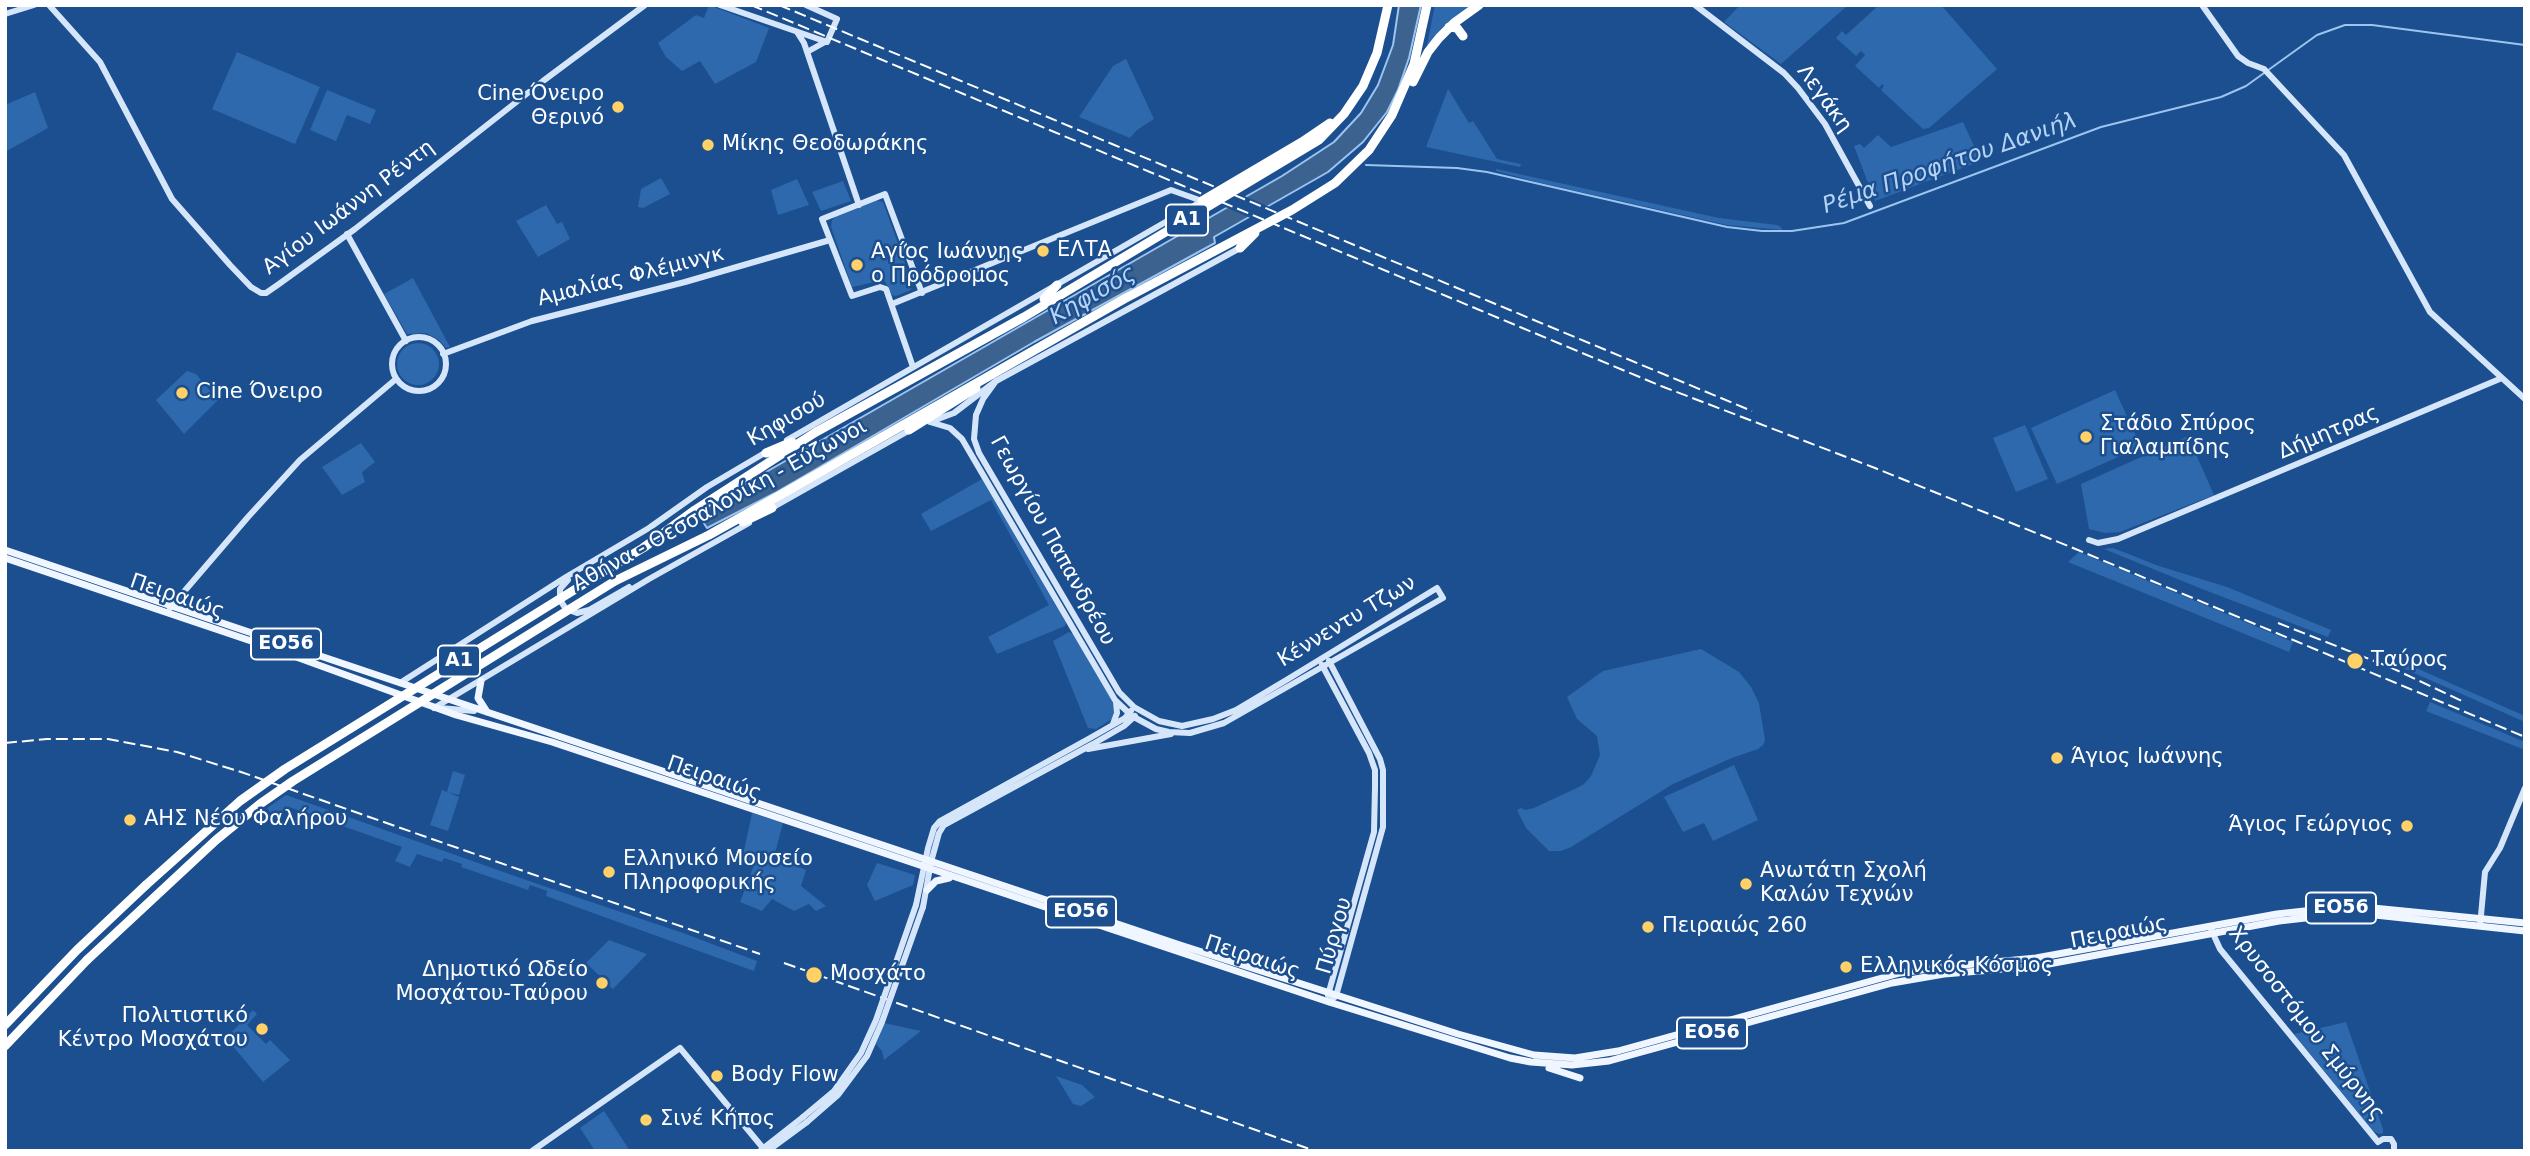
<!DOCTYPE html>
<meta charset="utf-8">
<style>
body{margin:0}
#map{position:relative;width:2530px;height:1156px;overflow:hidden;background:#1b4f8f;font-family:"DejaVu Sans",sans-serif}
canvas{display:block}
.frame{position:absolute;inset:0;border:7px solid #fff;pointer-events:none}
</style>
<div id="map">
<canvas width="2530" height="1156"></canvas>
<div class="frame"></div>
</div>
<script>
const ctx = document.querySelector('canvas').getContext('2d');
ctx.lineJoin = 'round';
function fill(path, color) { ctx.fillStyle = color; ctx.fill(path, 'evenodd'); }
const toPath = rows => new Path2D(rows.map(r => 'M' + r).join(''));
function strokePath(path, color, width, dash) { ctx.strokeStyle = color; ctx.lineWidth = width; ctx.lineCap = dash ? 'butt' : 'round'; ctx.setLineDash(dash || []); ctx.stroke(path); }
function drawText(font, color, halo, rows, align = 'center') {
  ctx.font = font + ' "DejaVu Sans",sans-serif'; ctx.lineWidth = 5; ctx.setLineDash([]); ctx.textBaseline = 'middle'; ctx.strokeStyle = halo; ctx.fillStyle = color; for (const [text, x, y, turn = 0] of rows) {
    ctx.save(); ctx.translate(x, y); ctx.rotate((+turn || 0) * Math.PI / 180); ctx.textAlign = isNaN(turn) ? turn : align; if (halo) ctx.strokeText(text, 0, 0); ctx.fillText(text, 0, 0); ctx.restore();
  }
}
fill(toPath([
 [709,5,769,28,756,62,715,84,700,61,682,71,666,57,658,43,696,15,704,18],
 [1435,5,1475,5,1428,46,1427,45],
 [1740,5,1846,5,1847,6,1781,64,1724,22],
 [1879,5,1941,5,1997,69,1929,128,1923,129,1881,90,1884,86,1882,84,1879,88,1855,66,1865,55,1861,51,1856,56,1836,38,1842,31,1846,35],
 [237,52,320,87,295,144,212,109],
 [1126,59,1154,119,1137,130,1130,138,1079,117,1113,66],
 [1448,89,1469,123,1473,121,1497,159,1521,164,1520,167,1426,147],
 [327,90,376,110,370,124,347,115,336,141,310,130],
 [35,92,48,128,5,152,5,105],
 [1963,122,1981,161,1875,201,1854,146,1860,144,1864,148,1878,135,1891,147],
 [1496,169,1719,218,1777,225,1781,227,1782,230,1727,225,1537,182,1496,171],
 [661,178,670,194,643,208,638,207,641,189],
 [797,179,809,205,778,215,771,190],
 [843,181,851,201,821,211,812,192],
 [876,200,883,202,913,285,911,290,896,296,892,295,884,280,852,287,831,227,832,220,837,215],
 [546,205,557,224,562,222,570,239,538,257,516,221],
 [413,278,450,347,446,348,439,340,426,333,407,334,384,294],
 '397 364a21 21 0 1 1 42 0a21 21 0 1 1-42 0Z',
 [187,371,196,374,218,400,184,434,156,400],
 [2115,390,2141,447,2057,484,2031,428],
 [2025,425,2048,479,2016,492,1993,438],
 [2188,436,2214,495,2120,532,2105,533,2089,529,2081,484],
 [361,443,375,462,362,472,365,482,342,495,322,467],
 [982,479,1066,623,1065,626,997,654,988,637,1049,605,991,500,931,531,921,514],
 [2113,548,2159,566,2227,587,2331,630,2328,637,2202,589,2104,549],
 [2079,552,2293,642,2289,652,2068,562],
 [1069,632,1073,634,1113,702,1114,712,1112,719,1096,729,1088,728,1053,641],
 [1701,649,1739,672,1751,687,1759,703,1765,740,1763,745,1758,749,1732,758,1673,784,1571,847,1561,851,1549,851,1526,828,1517,810,1521,808,1525,810,1534,808,1583,785,1591,776,1600,755,1597,736,1577,719,1567,697,1603,671],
 [2398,660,2525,716,2525,722,2396,665],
 [2430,702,2525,742,2525,750,2426,711],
 [1734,765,1758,820,1713,841,1704,823,1683,832,1664,797],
 [453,771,465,775,459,795,448,792,459,797,448,831,430,825,442,790,447,792],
 [286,795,529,881,683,933,757,961,754,971,546,896,547,891,530,885,528,890,461,867,462,864,444,858,442,862,417,854,410,867,395,861,402,847,289,807,278,817,272,815,267,808],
 [752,813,783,823,773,861,780,865,786,861,806,870,801,886,826,906,816,911,809,904,794,911,772,899,762,911,740,902,754,865,742,860],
 [877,863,915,875,913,885,875,901,867,885],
 [609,940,647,954,613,989,586,963],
 [253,1010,257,1014,247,1025,266,1044,270,1040,290,1060,263,1082,226,1038],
 [2346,1022,2383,1129,2383,1133,2379,1134,2373,1131,2294,1034],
 [884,1023,921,1031,884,1060,882,1051,876,1044],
 [1056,1076,1082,1085,1095,1097,1081,1106,1073,1104],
 [604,1111,630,1151,595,1151,580,1128]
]), '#2e69ad');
const water = toPath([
 [1399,5,1421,5,1409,58,1398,90,1387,112,1363,142,1328,172,1214,237,1215,243,1034,342,775,493,707,528,698,514,726,495,1282,176,1334,142,1361,113,1378,85,1393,45,1399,5]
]);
fill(water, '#3c6290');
strokePath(water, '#9cc4f0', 2);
fill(toPath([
 [1242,195,1272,208,1253,219,1223,206]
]), '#1b4f8f');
strokePath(toPath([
 [1366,165,1457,168,1487,172,1727,227,1762,231,1792,231,1844,223,2101,127,2221,97,2246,86,2317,35,2345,25,2372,25,2525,45]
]), '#9cc4f0', 2);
strokePath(toPath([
 [49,5,100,62,172,199,230,265,251,287,261,293,266,293,279,284,355,229,543,81,645,5],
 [720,5,827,42],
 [806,5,837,19,827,42],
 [1695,5,1784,73,1798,88,1825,124,1870,206],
 [2202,5,2238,56,2248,63,2264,69,2344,155,2430,312,2525,399],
 [5,14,34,5],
 [797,32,804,43,859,205],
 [807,52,825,42],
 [347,234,406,341],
 [892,304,1171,190,1202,201],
 '392 364a27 27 0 1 1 54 0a27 27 0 1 1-54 0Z',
 [443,354,532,321,685,282,830,240],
 [913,367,886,289,880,287,852,296,822,219,885,194,922,293],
 [930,422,950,428,962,439,1115,700,1132,716,1156,729,1169,732,1190,733,1224,723,1443,598,1437,588,1288,679,1236,710,1213,719,1182,726,1159,721,1134,707,1119,692,979,453,974,439,976,415,983,399,996,381],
 [930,422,954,413,996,381,1240,248],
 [787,440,1202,201],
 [770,509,910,430],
 [2089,540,2098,543,2118,539,2502,378],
 [568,580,560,589,560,600,566,609,577,613,589,610,629,587],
 [170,608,248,517,300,460,396,379],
 [1329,661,1380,759,1383,770,1383,827,1336,996,1329,1002],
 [1322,665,1369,753,1375,770,1375,787,1374,832,1328,995],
 [400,683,566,577,649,528,707,487,768,451],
 [434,708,649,579,749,523],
 [440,708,474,711],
 [1113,724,1117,713,1116,702],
 [1088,749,1171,734],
 [916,905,928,848,934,828,940,821,1090,738,1125,718,1131,711],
 [923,907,931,862,939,833,944,825,1093,744,1124,726,1135,716],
 [2480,926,2485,872,2500,848,2525,788],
 [2210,927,2220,949,2378,1142],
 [2378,1142,2383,1139,2391,1139,2394,1144,2394,1151],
 [763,1148,773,1147,807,1122],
 [761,1150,803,1117],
 [532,1151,680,1048,763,1148]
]), '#d6e6fa', 6);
strokePath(toPath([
 [5,550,1180,945,1458,1034,1534,1055,1575,1058,1618,1051,1900,973,1942,967,2036,958,2277,914,2323,909,2373,908,2525,923],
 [5,558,266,646,456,715,552,742,1329,1002,1510,1058,1531,1062,1572,1065,1609,1061,1892,983,1944,974,2038,966,2279,921,2323,916,2375,915,2525,931],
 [481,681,478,698,487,712],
 [927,890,936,881,949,878],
 [1549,1068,1580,1078]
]), '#f0f6ff', 7);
strokePath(toPath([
 [1449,27,1457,28,1463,36],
 [1413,82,1428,52,1439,38,1454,23,1479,5],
 [1202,201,1302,142,1330,123],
 [1240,248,1255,233],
 [1044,299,1057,285],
 [909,430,976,388],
 [766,453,792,442],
 [743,522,772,508],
 [608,569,643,548,695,510,816,432,1024,317,1319,140,1344,114,1363,86,1377,53,1388,5],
 [615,581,709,535,784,493,1124,299,1292,210,1335,183,1369,150,1392,115,1414,64,1427,5],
 [5,1025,77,950,146,885],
 [5,1046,87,960]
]), '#fff', 9);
strokePath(toPath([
 [751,5,1661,386,1875,468,2078,550,2525,737],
 [779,5,1752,411],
 [2278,623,2392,668,2464,702],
 [5,743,47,739,108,739,177,752,241,772,760,954],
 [784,963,1315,1151]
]), '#fff', 2, [12, 5]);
strokePath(toPath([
 [803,1117,834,1091,861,1053,876,1020,916,905],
 [807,1122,838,1095,867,1056,882,1022,923,907]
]), '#d6e6fa', 6);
strokePath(toPath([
 [146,885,240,801,285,769,608,569],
 [87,960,216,840,260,804,293,781,615,581]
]), '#fff', 9);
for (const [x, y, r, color] of [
 [618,107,7,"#ffd166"],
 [708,145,7,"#ffd166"],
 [1043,251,7,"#ffd166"],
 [857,265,7,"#ffd166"],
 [182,393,7,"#ffd166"],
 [2086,437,7,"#ffd166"],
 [2355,661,9,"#ffd166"],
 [2057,758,7,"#ffd166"],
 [130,820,7,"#ffd166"],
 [2407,826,7,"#ffd166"],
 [609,872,7,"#ffd166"],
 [1746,884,7,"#ffd166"],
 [1648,927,7,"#ffd166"],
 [1846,967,7,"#ffd166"],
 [814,975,9,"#ffd166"],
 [602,983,7,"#ffd166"],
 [262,1029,7,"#ffd166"],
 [717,1076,7,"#ffd166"],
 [646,1120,7,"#ffd166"]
]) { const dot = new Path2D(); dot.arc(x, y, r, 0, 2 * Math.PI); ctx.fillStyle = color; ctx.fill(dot); strokePath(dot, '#1b4f8f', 2.5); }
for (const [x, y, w] of [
 [1187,220,42],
 [286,644,70],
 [459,661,42],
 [2341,908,70],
 [1081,912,70],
 [1712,1033,70]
]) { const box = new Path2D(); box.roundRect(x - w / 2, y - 15.5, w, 31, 5); ctx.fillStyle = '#1b4f8f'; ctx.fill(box); strokePath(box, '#fff', 2); }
drawText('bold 19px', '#fff', null, [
 ["Α1",1187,220],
 ["ΕΟ56",286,644],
 ["Α1",459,661],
 ["ΕΟ56",2341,908],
 ["ΕΟ56",1081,912],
 ["ΕΟ56",1712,1033]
]);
drawText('21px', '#fff', '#1b4f8f', [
 ["Cine Όνειρο",604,95,"right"],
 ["Θερινό",604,119,"right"],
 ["Μίκης Θεοδωράκης",722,145],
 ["ΕΛΤΑ",1057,251],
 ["Αγίος Ιωάννης",871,253],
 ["ο Πρόδρομος",871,277],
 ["Cine Όνειρο",196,393],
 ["Στάδιο Σπύρος",2100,425],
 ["Γιαλαμπίδης",2100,449],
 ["Ταύρος",2371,661],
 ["Άγιος Ιωάννης",2071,758],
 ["ΑΗΣ Νέου Φαλήρου",144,820],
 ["Άγιος Γεώργιος",2393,826,"right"],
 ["Ελληνικό Μουσείο",623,860],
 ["Πληροφορικής",623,884],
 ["Ανωτάτη Σχολή",1760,872],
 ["Καλών Τεχνών",1760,896],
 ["Πειραιώς 260",1662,927],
 ["Ελληνικός Κόσμος",1860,967],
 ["Δημοτικό Ωδείο",588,971,"right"],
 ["Μοσχάτου-Ταύρου",588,995,"right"],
 ["Μοσχάτο",830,975],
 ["Πολιτιστικό",248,1017,"right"],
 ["Κέντρο Μοσχάτου",248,1041,"right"],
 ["Body Flow",731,1076],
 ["Σινέ Κήπος",660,1120]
], 'left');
drawText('21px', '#fff', '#1b4f8f', [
 ["Λεγάκη",1824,99,54],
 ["Αγίου Ιωάννη Ρέντη",349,208,-37],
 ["Αμαλίας Φλέμινγκ",631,277,-14],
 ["Κηφισού",787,420,-30],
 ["Δήμητρας",2329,433,-23],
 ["Αθήνα - Θεσσαλονίκη - Εύζωνοι",720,506,-29],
 ["Γεωργίου Παπανδρέου",1052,541,61],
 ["Πειραιώς",177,597,19],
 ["Κέννεντυ Τζων",1347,622,-31],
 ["Πειραιώς",714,779,19],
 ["Πειραιώς",2119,933,-11],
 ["Πύργου",1335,936,-74],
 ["Πειραιώς",1252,958,18],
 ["Χρυσοστόμου Σμύρνης",2306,1024,52]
]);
drawText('italic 23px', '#b5d3f5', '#1b4f8f', [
 ["Ρέμα Προφήτου Δανιήλ",1950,164,-19],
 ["Κηφισός",1093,296,-30]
]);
</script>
